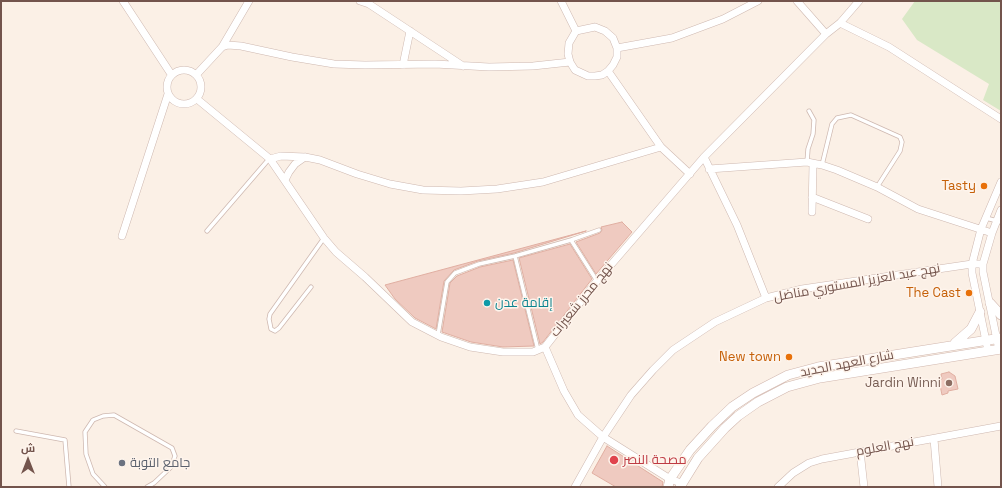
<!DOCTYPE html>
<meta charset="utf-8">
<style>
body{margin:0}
#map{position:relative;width:1002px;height:488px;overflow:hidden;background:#fbf0e6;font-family:"Space Grotesk",Cairo,sans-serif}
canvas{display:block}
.frame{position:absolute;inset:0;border:2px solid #73544c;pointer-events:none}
.north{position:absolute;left:8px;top:440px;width:40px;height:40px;-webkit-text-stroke:3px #fef4ec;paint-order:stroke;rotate:0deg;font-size:11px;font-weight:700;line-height:16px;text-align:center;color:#73544c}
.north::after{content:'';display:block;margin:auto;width:14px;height:18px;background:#73544c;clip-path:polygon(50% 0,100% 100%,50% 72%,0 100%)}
</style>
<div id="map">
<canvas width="1002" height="488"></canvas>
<div class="frame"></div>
<div class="north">ش</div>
</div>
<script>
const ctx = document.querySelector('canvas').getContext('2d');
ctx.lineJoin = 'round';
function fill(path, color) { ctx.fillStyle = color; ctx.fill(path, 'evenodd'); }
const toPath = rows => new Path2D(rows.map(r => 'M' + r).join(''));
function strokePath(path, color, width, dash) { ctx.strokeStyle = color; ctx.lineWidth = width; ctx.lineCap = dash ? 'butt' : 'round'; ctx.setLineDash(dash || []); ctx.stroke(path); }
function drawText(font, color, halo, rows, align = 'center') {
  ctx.font = font + ' "Space Grotesk",Cairo,sans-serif'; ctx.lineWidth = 3; ctx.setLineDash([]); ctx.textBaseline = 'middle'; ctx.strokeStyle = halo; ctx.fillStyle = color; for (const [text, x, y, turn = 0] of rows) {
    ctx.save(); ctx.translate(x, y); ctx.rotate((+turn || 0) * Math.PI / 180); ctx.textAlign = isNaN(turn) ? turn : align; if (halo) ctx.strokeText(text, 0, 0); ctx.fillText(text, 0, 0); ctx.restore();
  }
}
fill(toPath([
 [915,1,1001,1,1001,111,983,100,989,84,917,40,902,19]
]), '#d9e8c6');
const building = toPath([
 [622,222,632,232,596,274,576,242,600,233,602,230,601,227,622,222],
 [586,231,514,253,478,261,454,270,444,281,436,329,415,318,395,299,385,285,586,231],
 [570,244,592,279,543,342,540,344,519,258,570,244],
 [513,260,534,346,503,347,471,342,442,332,450,283,457,276,480,267,513,260],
 [949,372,955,376,958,389,948,391,948,393,942,395,939,380,942,379,941,374,949,372],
 [607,446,663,482,662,487,616,487,592,473,607,446]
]);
fill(building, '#efcac0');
strokePath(building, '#e0aea1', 1);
const lane = toPath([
 [807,162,808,149,813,134,814,120,809,111],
 [822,165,832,124,837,118,851,115,900,137,902,142,900,151,877,187],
 [986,218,1001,222],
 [207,231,269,159],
 [571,240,597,281],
 [515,256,538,350],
 [311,287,279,328,275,331,271,329,269,319,270,314,324,238],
 [438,335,447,282,455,273,479,264,515,256,571,240,599,230],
 [16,431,65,440,69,487],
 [105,487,93,474,86,454,85,432,93,420,103,416,114,415,172,448,175,456,171,467,154,483,147,487]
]);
const street = toPath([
 [123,1,171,74],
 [360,1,369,4,463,66],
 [561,1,576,31],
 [797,1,826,34],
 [840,23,889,47,1001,119],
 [595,27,605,31,613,38,617,48,617,57,613,65,608,71,602,75,595,76,588,76,575,70,570,62,568,54,569,43,576,31,595,27],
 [222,47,228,45,241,46,292,57,334,64,365,65,435,64,489,67,533,66,570,62],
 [617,48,672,38,723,19,758,1],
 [403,65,410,31],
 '167 87a17 17 0 1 1 34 0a17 17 0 1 1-34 0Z',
 [608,71,661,147,690,174],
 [196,75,222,47,249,1],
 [197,99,270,159,324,238,336,252,365,277,412,322,441,337,470,347,503,352,533,352,545,347],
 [704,157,737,225,766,298],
 [270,159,281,156,305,157,320,160,357,174,390,184,423,190,461,191,497,189,543,182,661,147],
 [709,169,807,162,822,165,837,170,877,187,918,209,992,233],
 [285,180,289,172,295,164,305,157],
 [812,197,868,219],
 [812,212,813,164],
 [122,236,168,94],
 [999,350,983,272,983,264,992,233,1001,210],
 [988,351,972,273,972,264,981,229,1001,182],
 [934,439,938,487],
 [860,451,864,487],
 [681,483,670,479,603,437,578,415,564,391,545,347,597,281,704,157,826,34,840,23,859,1],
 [575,487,603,437,631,395,653,370,673,350,715,322,766,298,802,289,972,264,983,264],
 [778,487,793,473,809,463,822,459,1001,426]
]);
const secondary = toPath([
 [990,303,1001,315],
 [955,343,971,329,980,312],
 [668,487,670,479,690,450,712,426,732,407,753,393,788,375,818,367,1001,338],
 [680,487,698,458,725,428,738,416,758,402,787,387,820,378,1001,349]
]);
strokePath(lane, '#ceb8b0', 5);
strokePath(street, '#ceb8b0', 8);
strokePath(secondary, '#d1b7ae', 10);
strokePath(lane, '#fff', 3.5);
strokePath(street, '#fff', 7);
strokePath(secondary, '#fff', 9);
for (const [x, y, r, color] of [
 [984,186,4,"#e8710a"],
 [969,293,4,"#e8710a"],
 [487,303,4,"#0f9aa8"],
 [789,357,4,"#e8710a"],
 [949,383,4,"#8d6e63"],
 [614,460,5,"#e0444e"],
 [122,463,4,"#6b7280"]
]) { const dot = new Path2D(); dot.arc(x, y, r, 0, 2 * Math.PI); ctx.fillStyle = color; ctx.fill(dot); strokePath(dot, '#fef4ec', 1.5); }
drawText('13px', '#c56008', '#fef4ec', [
 ["Tasty",976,186],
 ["The Cast",961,293],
 ["New town",781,357]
], 'right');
drawText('13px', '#73544c', '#fef4ec', [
 ["نهج عبد العزيز المستوري مناضل",857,283,-10],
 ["نهج محرز شعيرات",582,300,-51],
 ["شارع العهد الجديد",847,364,-11],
 ["نهج العلوم",885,447,-10]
]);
drawText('13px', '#0d838f', '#fef4ec', [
 ["إقامة عدن",495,303]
], 'left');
drawText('13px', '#785e54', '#fef4ec', [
 ["Jardin Winni",941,383]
], 'right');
drawText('13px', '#be3a42', '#fef4ec', [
 ["مصحة النصر",623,460]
], 'left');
drawText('13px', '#5b616d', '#fef4ec', [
 ["جامع التوبة",130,463]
], 'left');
</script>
